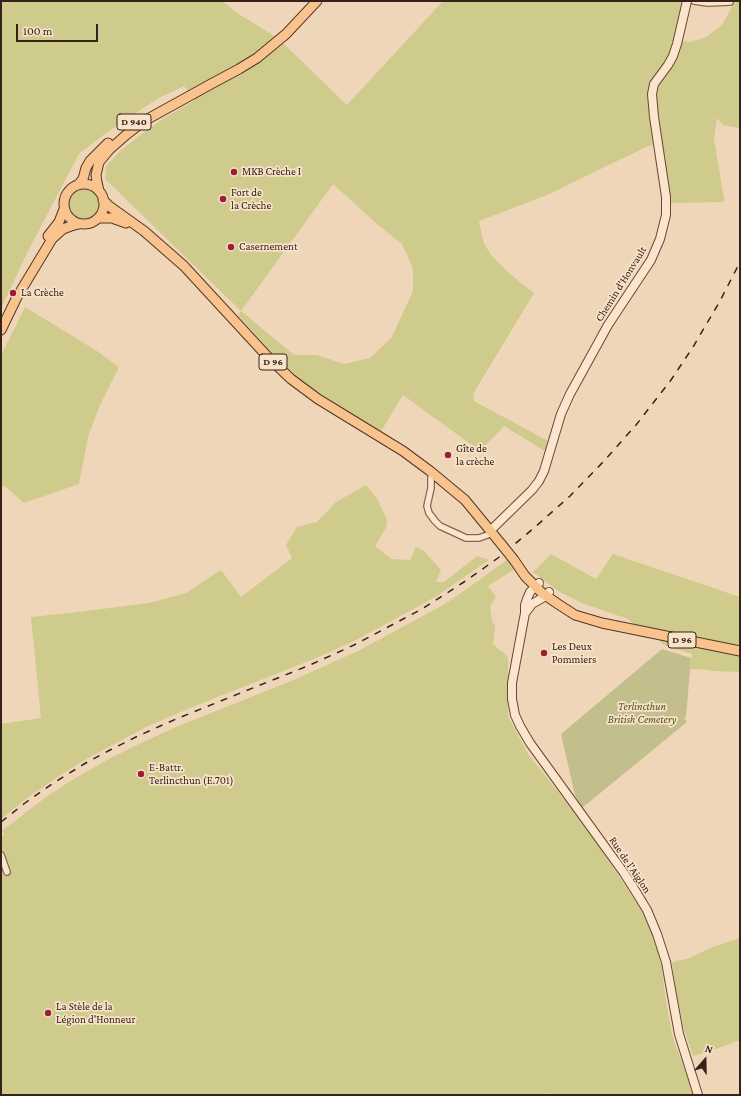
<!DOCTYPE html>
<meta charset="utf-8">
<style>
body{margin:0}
#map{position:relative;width:741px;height:1096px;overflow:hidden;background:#f0d6b9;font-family:"Crimson Pro",serif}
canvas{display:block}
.frame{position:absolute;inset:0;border:2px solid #352219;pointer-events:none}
.north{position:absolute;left:685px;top:1040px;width:40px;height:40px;-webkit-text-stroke:3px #f8e2c9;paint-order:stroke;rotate:20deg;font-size:11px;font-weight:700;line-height:16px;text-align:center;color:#352219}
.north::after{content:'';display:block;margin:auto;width:14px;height:18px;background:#352219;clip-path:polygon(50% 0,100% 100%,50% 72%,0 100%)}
.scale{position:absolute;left:16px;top:24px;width:82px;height:18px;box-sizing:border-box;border:2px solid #352219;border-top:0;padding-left:5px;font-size:12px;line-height:14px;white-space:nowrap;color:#352219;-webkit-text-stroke:3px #f8e2c9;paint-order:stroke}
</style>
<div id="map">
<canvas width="741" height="1096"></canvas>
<div class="frame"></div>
<div class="north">N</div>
<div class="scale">100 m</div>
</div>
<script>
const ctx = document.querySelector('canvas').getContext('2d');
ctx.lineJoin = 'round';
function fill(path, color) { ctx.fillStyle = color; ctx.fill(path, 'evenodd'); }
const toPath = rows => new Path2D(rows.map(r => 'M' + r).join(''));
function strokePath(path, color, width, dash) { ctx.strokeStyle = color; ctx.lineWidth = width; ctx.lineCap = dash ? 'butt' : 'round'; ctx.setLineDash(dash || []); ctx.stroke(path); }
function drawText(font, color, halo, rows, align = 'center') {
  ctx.font = font + ' "Crimson Pro",serif'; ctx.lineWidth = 3.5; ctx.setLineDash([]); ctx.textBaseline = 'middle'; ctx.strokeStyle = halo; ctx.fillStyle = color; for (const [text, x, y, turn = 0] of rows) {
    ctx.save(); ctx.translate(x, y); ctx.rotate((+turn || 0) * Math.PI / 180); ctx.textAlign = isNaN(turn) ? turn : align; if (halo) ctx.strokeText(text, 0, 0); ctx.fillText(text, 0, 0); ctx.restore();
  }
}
fill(toPath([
 [1,1,222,1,237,13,273,35,286,46,347,105,443,1,583,1,583,2,588,1,689,1,682,41,691,42,706,37,722,25,732,7,732,1,740,1,740,128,723,125,717,118,714,139,724,199,723,202,670,203,660,143,648,146,547,195,479,221,484,244,492,256,510,274,534,293,473,394,474,401,550,442,548,453,504,426,480,451,403,395,380,433,318,392,302,381,277,358,238,315,241,311,105,179,106,166,120,151,143,133,166,117,195,100,184,86,157,99,106,133,79,154,27,253,1,309],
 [333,184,378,225,402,244,413,268,413,291,392,337,370,358,344,364,317,355,294,355,241,311],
 '68 204a16 16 0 1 1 32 0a16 16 0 1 1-32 0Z',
 [25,307,97,351,119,367,100,405,88,437,79,484,24,503,6,487,1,486,1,355],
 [366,485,378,500,387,520,386,528,375,546,391,559,410,560,416,547,423,550,441,570,436,582,444,582,477,556,489,560,437,596,386,624,352,642,316,658,190,708,146,727,122,740,90,757,62,774,27,798,1,819,1,724,41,718,31,617,70,613,149,603,186,593,221,570,241,597,292,558,286,545,297,527,317,522,336,502],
 [551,554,596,579,613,554,740,597,740,646,669,632,636,627,628,619,613,614,582,603,558,591,533,572],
 [508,559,515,569,488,586,496,597,490,606,492,621,495,625,493,644,508,657,508,716,528,754,560,794,593,838,641,909,651,931,658,951,662,969,665,995,672,1035,694,1095,548,1095,547,1093,542,1095,1,1095,1,837,4,835,2,831,46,797,72,780,105,761,143,742,176,727,296,679,360,650,445,604,485,576],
 [657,638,706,648,740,656,740,672,714,671,698,669,690,669,692,654,663,645],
 [740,938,740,1040,711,1051,693,1056,684,1029,676,992,672,963,676,961,687,959,713,947]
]), '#cecb8d');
fill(toPath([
 [662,649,691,658,686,717,684,718,687,722,582,808,575,795,561,734]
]), '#c2bf8d');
const street = toPath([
 [694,1,708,3,730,2],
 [432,473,431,478,431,488,427,506,429,513,435,521,440,526,466,538,479,538,493,533],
 [1,855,7,872]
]);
const secondary = toPath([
 [490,531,532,490,539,481,544,471,561,414,570,394,608,325,651,260,660,239,666,215,666,197,654,117,652,94,654,84,668,65,673,56,677,44,687,1],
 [539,583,530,592,527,599,525,605,525,613,512,683,512,699,515,715,520,726,530,743,624,873,636,892,647,910,657,934,666,962,679,1034,698,1095],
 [526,612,532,604,544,597,549,592]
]);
const primary = toPath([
 '64 204a20 20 0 1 1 40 0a20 20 0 1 1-40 0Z',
 [78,185,83,179,86,168,90,161,108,143],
 [99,191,97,182,96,175,99,162,109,150,126,135,144,121,211,84,239,69,257,58,286,34,317,1],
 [103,200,109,206,144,231,184,266,267,356,291,379,318,399,403,451,430,471,465,500,502,545],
 [99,218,112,218,126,223],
 [48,236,59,222,64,209],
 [1,330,17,297,52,239,63,229,71,226,79,224],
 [514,560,525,576,542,593,558,604,575,615,602,623,740,651]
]);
strokePath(street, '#876553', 8);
strokePath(secondary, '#694736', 10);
strokePath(primary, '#543528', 11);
strokePath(street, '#fbe5cc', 5.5);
strokePath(secondary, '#fbe5cc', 8);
strokePath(primary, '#f8c38c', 9);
strokePath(toPath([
 [1,822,25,803,52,784,84,764,110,750,138,736,176,719,310,665,354,645,422,609,464,582,498,558,534,528,570,496,604,461,636,425,671,380,693,347,720,301,740,262]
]), '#352219', 1.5, [7, 7]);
const primaryBridge = toPath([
 [502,545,514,560]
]);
strokePath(primaryBridge, '#543528', 11, []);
strokePath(primaryBridge, '#f8c38c', 9);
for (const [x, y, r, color] of [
 [234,172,4,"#9a1f36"],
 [223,199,4,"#9a1f36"],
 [231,247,4,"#9a1f36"],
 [13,293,4,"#9a1f36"],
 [448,455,4,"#9a1f36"],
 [544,653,4,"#9a1f36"],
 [141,774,4,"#9a1f36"],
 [48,1013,4,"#9a1f36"]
]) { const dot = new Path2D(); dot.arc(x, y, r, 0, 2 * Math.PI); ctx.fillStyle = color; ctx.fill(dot); strokePath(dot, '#f8e2c9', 1.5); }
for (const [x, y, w] of [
 [134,122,34],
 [273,362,28],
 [682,640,28]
]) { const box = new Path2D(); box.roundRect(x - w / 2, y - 8, w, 16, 3); ctx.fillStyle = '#f8e2c9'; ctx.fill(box); strokePath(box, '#352219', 1); }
drawText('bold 10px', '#352219', null, [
 ["D 940",134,122],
 ["D 96",273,362],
 ["D 96",682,640]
]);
drawText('11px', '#352219', '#f8e2c9', [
 ["MKB Crèche I",242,172],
 ["Fort de",231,193],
 ["la Crèche",231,206],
 ["Casernement",239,247],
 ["La Crèche",21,293],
 ["Gîte de",456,449],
 ["la crèche",456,462],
 ["Les Deux",552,647],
 ["Pommiers",552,660],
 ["E-Battr.",149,768],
 ["Terlincthun (E.701)",149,781],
 ["La Stèle de la",56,1007],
 ["Légion d'Honneur",56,1020]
], 'left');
drawText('11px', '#352219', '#f8e2c9', [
 ["Chemin d'Honvault",621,284,-58],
 ["Rue de l'Aiglon",630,865,56]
]);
drawText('italic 11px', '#4f531e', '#f8e2c9', [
 ["Terlincthun",642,707],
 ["British Cemetery",642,720]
]);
</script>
